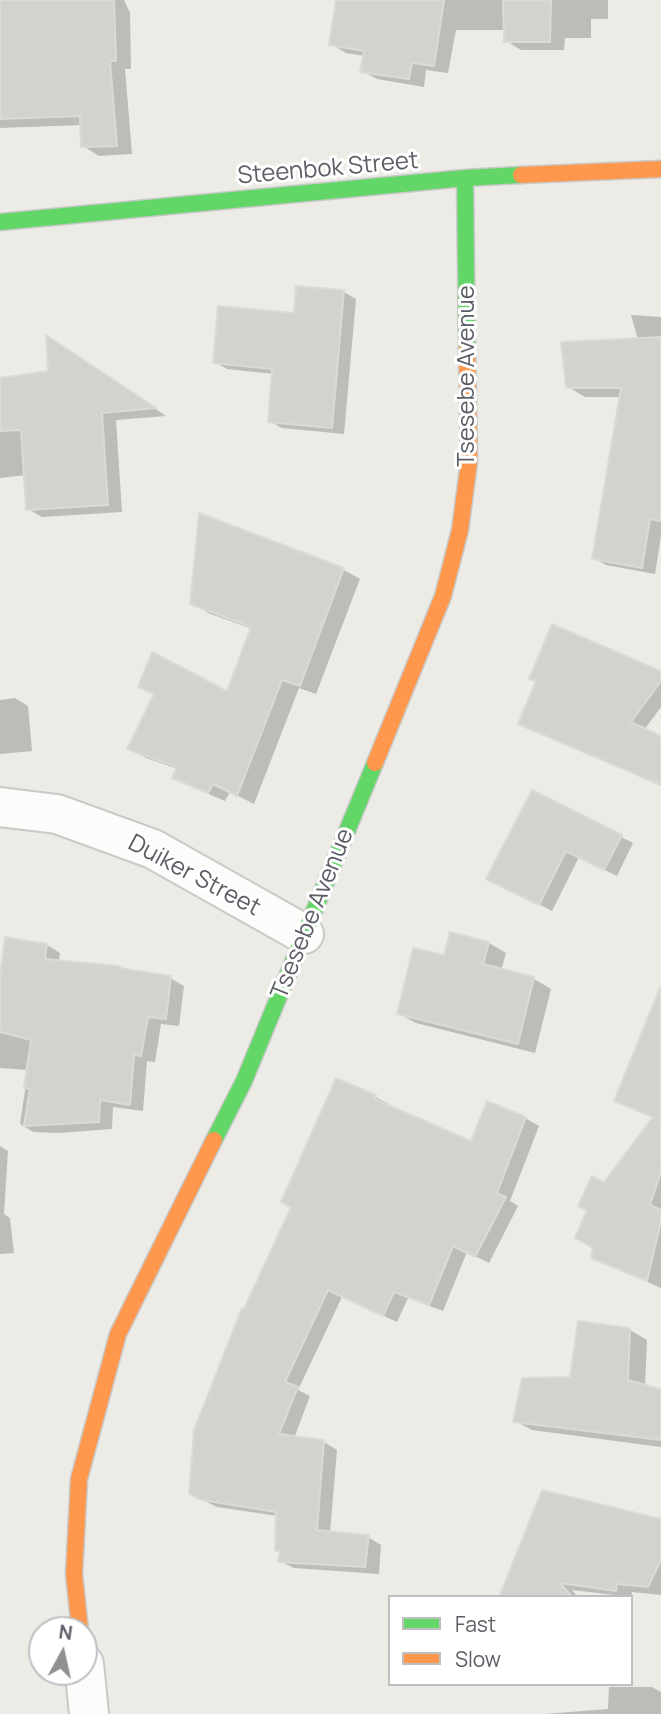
<!DOCTYPE html>
<style>
body{margin:0}
#map{position:relative;width:661px;height:1714px;overflow:hidden;background:#ecebe6;font-family:Manrope,sans-serif}
canvas{display:block}
.legend{position:absolute;left:388px;top:1595px;width:245px;height:91px;box-sizing:border-box;background:#fff;border:2px solid #bdbfc1;margin:0;padding:9px 12px;list-style:none;font-size:21px;color:#5b5f65}
.legend li{display:flex;align-items:center;gap:14px;height:35px}
.legend b{width:35px;border:2px solid #bdbfc1}
.north{position:absolute;left:28px;top:1616px;width:70px;height:70px;box-sizing:border-box;background:#fff;border:2px solid #bdbfc1;border-radius:50%;rotate:8deg;font-size:19px;font-weight:700;line-height:28px;text-align:center;color:#5b5f65}
.north::after{content:'';display:block;margin:auto;width:24px;height:32px;background:#8e9092;clip-path:polygon(50% 0,100% 100%,50% 72%,0 100%)}
</style>
<div id="map">
<canvas width="661" height="1714"></canvas>
<ul class="legend">
<li><b style="height:9px;background:#63d668"></b>Fast</li>
<li><b style="height:9px;background:#ff974d"></b>Slow</li>
</ul>
<div class="north">N</div>
</div>
<script>
const ctx = document.querySelector('canvas').getContext('2d');
ctx.lineJoin = 'round';
function fill(path, color) { ctx.fillStyle = color; ctx.fill(path, 'evenodd'); }
const toPath = rows => new Path2D(rows.map(r => 'M' + r).join(''));
function strokePath(path, color, width, dash) { ctx.strokeStyle = color; ctx.lineWidth = width; ctx.lineCap = dash ? 'butt' : 'round'; ctx.setLineDash(dash || []); ctx.stroke(path); }
function drawText(font, color, halo, rows, align = 'center') {
  ctx.font = font + ' Manrope,sans-serif'; ctx.lineWidth = 6; ctx.setLineDash([]); ctx.textBaseline = 'middle'; ctx.strokeStyle = halo; ctx.fillStyle = color; for (const [text, x, y, turn = 0] of rows) {
    ctx.save(); ctx.translate(x, y); ctx.rotate((+turn || 0) * Math.PI / 180); ctx.textAlign = isNaN(turn) ? turn : align; if (halo) ctx.strokeText(text, 0, 0); ctx.fillText(text, 0, 0); ctx.restore();
  }
}
fill(toPath([
 [0,0,124,0,130,13,131,69,125,69,132,154,99,156,83,146,82,125,0,128],
 [338,0,608,0,608,19,591,19,591,38,565,38,564,50,521,50,506,41,506,30,456,30,448,73,426,70,424,87,377,79,362,71,365,56,346,53,331,44],
 [344,292,356,299,344,434,282,428,269,421,274,374,227,369,215,362,295,315],
 [631,315,661,317,661,412,625,397,585,397,568,387,638,340],
 [60,345,166,416,116,420,122,512,42,517,28,509,26,475,0,478,0,380,50,372],
 [661,454,661,536,655,574,606,565,594,558],
 [200,516,344,570,360,579,316,694,299,688,254,804,230,792,225,801,190,786,174,777,178,769,146,758,130,748,156,695,140,686,228,693,252,629,208,613,192,603],
 [661,673,661,707,644,730,661,738,661,786,520,724],
 [15,698,28,706,32,751,0,754,0,700],
 [532,792,633,843,617,876,579,857,552,911,501,885],
 [7,939,47,945,60,953,59,962,170,978,184,986,179,1026,161,1024,155,1062,147,1061,143,1111,113,1107,112,1129,59,1133,33,1132,20,1124,28,1070,0,1068,0,985],
 [489,943,506,953,501,971,534,979,551,989,535,1053,416,1023,399,1014,446,957],
 [661,990,661,1288,593,1257,604,1184,654,1118,616,1100,644,1031,642,1030],
 [337,1080,375,1097,389,1104,387,1107,472,1144,525,1118,539,1126,510,1201,518,1206,489,1263,467,1252,443,1311,408,1298,397,1322,342,1297,298,1390,310,1396,294,1438,324,1442,337,1450,330,1533,368,1537,381,1545,379,1574,294,1568,280,1561,281,1553,277,1550,278,1516,217,1507,190,1494,244,1311,293,1207],
 [0,1146,8,1151,4,1214,10,1218,14,1253,0,1254],
 [630,1330,647,1340,645,1387,661,1391,661,1447,532,1430,515,1421,571,1378],
 [661,1521,661,1595,632,1592,631,1599,631,1597,572,1590,578,1597,507,1597],
 [609,1687,652,1687,661,1692,661,1714,545,1714,608,1709]
]), '#0003');
const building = toPath([
 [0,0,114,0,116,61,110,61,117,146,81,147,80,116,0,119,0,0],
 [336,0,444,0,434,66,412,63,409,79,360,72,364,51,329,45,336,0],
 [503,0,551,0,550,42,504,42,503,0],
 [296,286,344,290,332,428,268,422,272,369,213,363,218,306,294,313,296,286],
 [46,335,156,408,102,413,108,505,26,510,21,430,0,431,0,378,48,371,46,335],
 [661,337,661,521,650,519,642,568,592,559,621,388,566,388,561,342,661,337],
 [199,513,344,568,300,686,282,680,237,796,213,784,208,793,172,778,177,767,127,749,154,694,138,687,152,652,227,691,251,627,190,604,199,513],
 [552,624,661,671,661,681,631,722,661,736,661,785,518,724,536,681,529,679,552,624],
 [532,790,622,835,604,870,566,851,539,905,486,879,532,790],
 [450,932,489,942,483,964,534,977,518,1044,397,1014,413,948,444,955,450,932],
 [5,937,47,944,45,959,120,966,120,968,171,976,166,1019,148,1017,141,1056,134,1055,130,1105,100,1100,99,1122,24,1126,30,1089,24,1088,31,1040,0,1032,0,978,5,937],
 [660,988,661,1172,650,1205,661,1210,661,1221,647,1281,591,1258,593,1248,575,1238,587,1210,578,1206,592,1176,604,1182,653,1117,614,1101,660,988],
 [336,1078,376,1095,374,1099,471,1141,487,1101,526,1117,497,1193,506,1197,475,1257,453,1246,429,1305,394,1292,383,1316,328,1290,285,1382,298,1387,279,1434,324,1440,317,1530,369,1535,365,1567,278,1562,280,1551,275,1551,276,1512,202,1500,189,1494,194,1430,242,1308,244,1309,291,1207,281,1202,336,1078],
 [578,1321,630,1328,628,1380,661,1389,661,1440,513,1422,522,1378,570,1377,578,1321],
 [542,1490,661,1519,661,1560,648,1587,617,1584,616,1591,560,1583,572,1597,499,1597,542,1490]
]);
fill(building, '#d3d2cf');
strokePath(building, '#dcdad5', 2);
const street = toPath([
 [0,807,57,814,153,849,304,934],
 [84,1664,89,1714]
]);
const fast = toPath([
 [465,178,467,349],
 [0,222,465,178,521,175],
 [214,1140,244,1081,375,763]
]);
const slow = toPath([
 [521,175,661,169],
 [375,763,443,596,460,530,469,462,467,349],
 [80,1630,74,1574,79,1479,118,1334,214,1140]
]);
strokePath(street, '#c9c9c8', 42);
strokePath(fast, '#c8c9c8', 19);
strokePath(slow, '#c8c9c8', 19);
strokePath(street, '#fcfcfb', 38);
strokePath(fast, '#63d668', 16);
strokePath(slow, '#ff974d', 16);
drawText('24px', '#5b5f65', '#fff', [
 ["Steenbok Street",328,169,-5],
 ["Tsesebe Avenue",467,376,-90],
 ["Duiker Street",194,876,28],
 ["Tsesebe Avenue",313,914,-68]
]);
</script>
